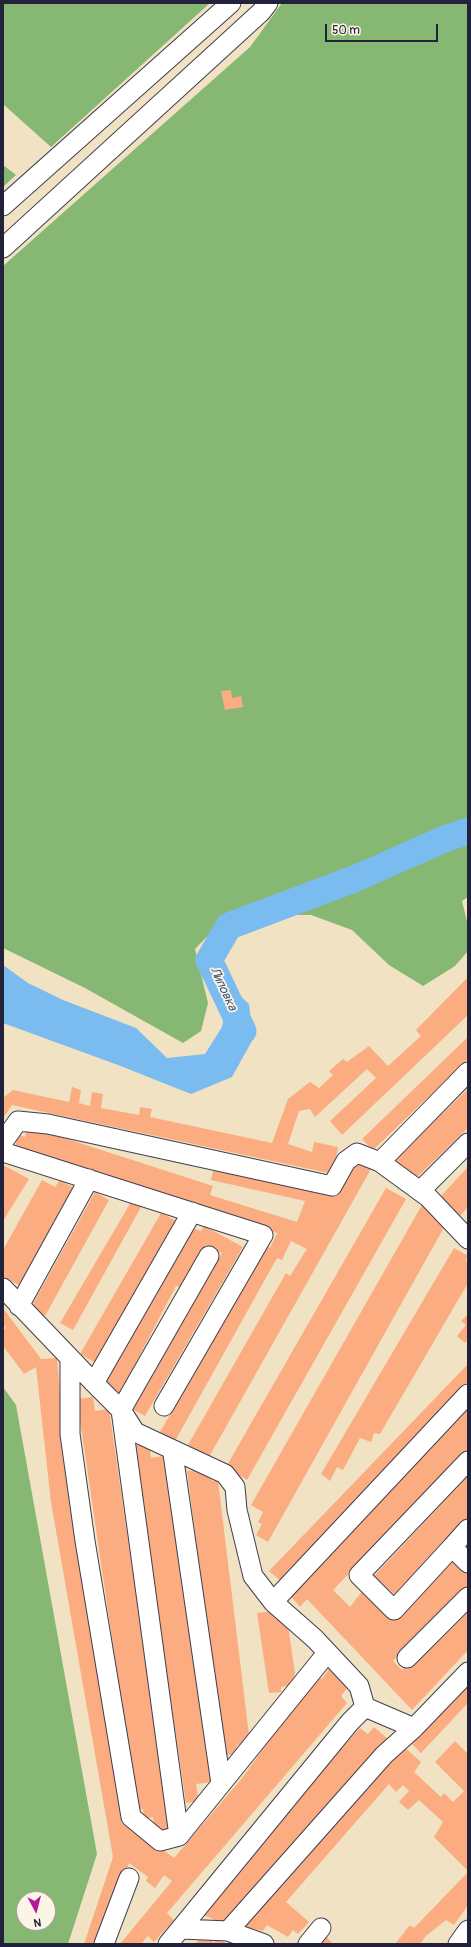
<!DOCTYPE html>
<meta charset="utf-8">
<style>
body{margin:0}
#map{position:relative;width:471px;height:1947px;overflow:hidden;background:#f0e2c3;font-family:Pangolin,sans-serif}
canvas{display:block}
.frame{position:absolute;inset:0;border:4px solid #22223b;pointer-events:none}
.north{position:absolute;left:16px;top:1891px;width:40px;height:40px;box-sizing:border-box;background:#fcf5e5;border:1px solid #a5a1a1;border-radius:50%;rotate:173deg;font-size:11px;font-weight:700;line-height:16px;text-align:center;color:#22223b}
.north::after{content:'';display:block;margin:auto;width:14px;height:18px;background:#b5179e;clip-path:polygon(50% 0,100% 100%,50% 72%,0 100%)}
.scale{position:absolute;left:325px;top:24px;width:113px;height:18px;box-sizing:border-box;border:2px solid #22223b;border-top:0;padding-left:5px;font-size:12px;line-height:14px;white-space:nowrap;color:#22223b;-webkit-text-stroke:3px #fcf5e5;paint-order:stroke}
</style>
<div id="map">
<canvas width="471" height="1947"></canvas>
<div class="frame"></div>
<div class="north">N</div>
<div class="scale">50 m</div>
</div>
<script>
const ctx = document.querySelector('canvas').getContext('2d');
ctx.lineJoin = 'round';
function fill(path, color) { ctx.fillStyle = color; ctx.fill(path, 'evenodd'); }
const toPath = rows => new Path2D(rows.map(r => 'M' + r).join(''));
function strokePath(path, color, width, dash) { ctx.strokeStyle = color; ctx.lineWidth = width; ctx.lineCap = dash ? 'butt' : 'round'; ctx.setLineDash(dash || []); ctx.stroke(path); }
function drawText(font, color, halo, rows, align = 'center') {
  ctx.font = font + ' Pangolin,sans-serif'; ctx.lineWidth = 3.5; ctx.setLineDash([]); ctx.textBaseline = 'middle'; ctx.strokeStyle = halo; ctx.fillStyle = color; for (const [text, x, y, turn = 0] of rows) {
    ctx.save(); ctx.translate(x, y); ctx.rotate((+turn || 0) * Math.PI / 180); ctx.textAlign = isNaN(turn) ? turn : align; if (halo) ctx.strokeText(text, 0, 0); ctx.fillText(text, 0, 0); ctx.restore();
  }
}
fill(toPath([
 [3,3,210,3,51,147,3,104],
 [282,3,468,3,468,897,462,901,468,926,468,951,455,966,423,986,389,965,352,930,311,915,229,914,195,949,208,1003,201,1031,183,1043,85,988,3,948,3,266,250,47],
 [3,165,16,175,3,187],
 [3,1387,16,1405,97,1854,68,1944,3,1944],
 [24,1899,48,1899,48,1923,24,1923]
]), '#86b873');
fill(toPath([
 [3,965,28,983,63,1000,136,1028,167,1058,205,1054,222,1027,230,987,249,1004,253,1039,232,1077,191,1094,118,1065,3,1023]
]), '#7abcef');
strokePath(toPath([
 [243,1031,209,960,229,926,354,879,447,838,468,831]
]), '#7abcef', 27);
fill(toPath([
 [231,690,232,698,241,696,243,707,225,710,221,691],
 [468,977,468,1015,342,1135,330,1121,376,1078,367,1069,315,1117,310,1109,299,1111,288,1144,312,1152,314,1142,338,1147,333,1174,12,1105,3,1118,3,1098,13,1090,69,1102,72,1087,81,1090,79,1103,90,1106,92,1092,103,1094,101,1108,139,1115,140,1107,152,1109,150,1117,272,1143,288,1099,310,1082,319,1088,333,1075,329,1071,343,1059,347,1062,369,1046,388,1066,421,1036,416,1030],
 [468,1037,468,1059,373,1150,362,1139],
 [468,1089,468,1128,414,1180,394,1160],
 [27,1126,213,1186,210,1195,297,1222,305,1201,211,1180,214,1167,332,1195,352,1160,371,1169,209,1457,188,1445,286,1273,290,1276,307,1249,291,1241,282,1260,277,1258,175,1441,160,1432,267,1246,270,1248,277,1233,15,1151,17,1134,25,1137],
 [3,1165,29,1179,3,1221],
 [468,1167,468,1207,460,1216,440,1197],
 [42,1180,55,1187,60,1180,74,1188,19,1285,3,1277,5,1273,3,1272,3,1250],
 [386,1188,406,1199,247,1480,226,1467],
 [95,1192,109,1200,45,1316,30,1309],
 [131,1202,141,1207,73,1330,60,1323],
 [422,1205,447,1222,268,1542,256,1535,262,1524,258,1522,263,1512,251,1505],
 [161,1213,176,1221,96,1363,80,1354],
 [204,1226,243,1247,145,1416,132,1409,222,1253,206,1245,182,1288,176,1286,120,1393,105,1384,193,1228,201,1231],
 [454,1248,467,1255,466,1262,468,1263,468,1283,380,1434,374,1433,371,1442,360,1438,343,1470,337,1467,330,1481,321,1474],
 [3,1308,41,1359,57,1358,69,1502,121,1818,174,1858,243,1777,316,1674,322,1679,329,1669,348,1687,341,1696,347,1703,167,1913,174,1920,154,1942,148,1936,141,1944,120,1944,172,1881,164,1875,155,1888,146,1881,148,1877,129,1863,98,1944,84,1944,113,1857,51,1502,36,1367,24,1374,3,1346,3,1330,6,1328,3,1324],
 [468,1314,468,1339,465,1343,457,1336,466,1325,461,1321],
 [468,1364,468,1388,283,1583,269,1571],
 [93,1397,95,1411,109,1409,170,1830,155,1833,153,1817,144,1819,143,1809,137,1810,77,1399],
 [468,1409,468,1452,333,1590,350,1607,363,1590,393,1620,452,1558,468,1574,468,1586,393,1661,402,1670,468,1604,468,1650,412,1710,307,1599,300,1607,288,1593],
 [149,1443,151,1458,163,1456,211,1782,196,1784,199,1801,186,1803,133,1446],
 [202,1470,213,1481,218,1481,250,1743,237,1745,238,1754,224,1755,187,1471],
 [468,1476,468,1517,395,1595,374,1576],
 [272,1611,273,1616,281,1614,288,1626,295,1673,292,1685,281,1687,281,1692,269,1693,257,1613],
 [468,1683,468,1703,421,1753,411,1743],
 [374,1727,389,1740,223,1928,213,1919,203,1915,208,1899,360,1728,368,1734],
 [455,1741,468,1754,468,1791,466,1794,468,1796,468,1871,434,1837,443,1822,419,1800,408,1810,399,1802,409,1791,403,1785,396,1792,389,1784,286,1902,309,1922,298,1934,293,1930,288,1937,267,1925,263,1931,243,1927,402,1745,421,1762,414,1772,441,1797,444,1793,453,1802,464,1791,435,1762],
 [468,1872,468,1905,454,1925,446,1920,426,1936,420,1944,395,1944,410,1925,414,1928],
 [205,1933,214,1943,216,1939,229,1944,195,1944],
 [325,1935,333,1944,313,1944]
]), '#fbad81');
const minor = toPath([
 [3,206,231,3],
 [3,248,261,12,268,3],
 [3,1142,18,1121,48,1124,332,1186,346,1161,357,1153,380,1162,468,1072],
 [3,1152,263,1235,164,1406],
 [380,1162,428,1197,468,1239],
 [420,1191,468,1143],
 [3,1288,94,1383,121,1410,135,1432,225,1474,235,1487,237,1510,253,1576,273,1602,315,1639,359,1686,365,1707,350,1722,168,1944],
 [19,1306,89,1179],
 [70,1358,70,1434,85,1541,131,1817,160,1841,179,1836,327,1653],
 [94,1383,192,1212],
 [173,1454,221,1784],
 [468,1461,359,1575,394,1610,452,1547,468,1563],
 [452,1547,468,1529],
 [273,1602,468,1394],
 [407,1658,468,1597],
 [365,1707,414,1728,468,1672],
 [179,1836,121,1410,209,1256],
 [181,1929,228,1931,264,1944],
 [228,1931,384,1755,414,1728],
 [104,1944,129,1878],
 [308,1944,321,1928],
 [458,1944,468,1930]
]);
strokePath(minor, '#413f4f', 21);
strokePath(minor, '#fff', 19);
drawText('italic 13px', '#41587a', '#fcf5e5', [
 ["Липовка",223,989,65]
]);
</script>
